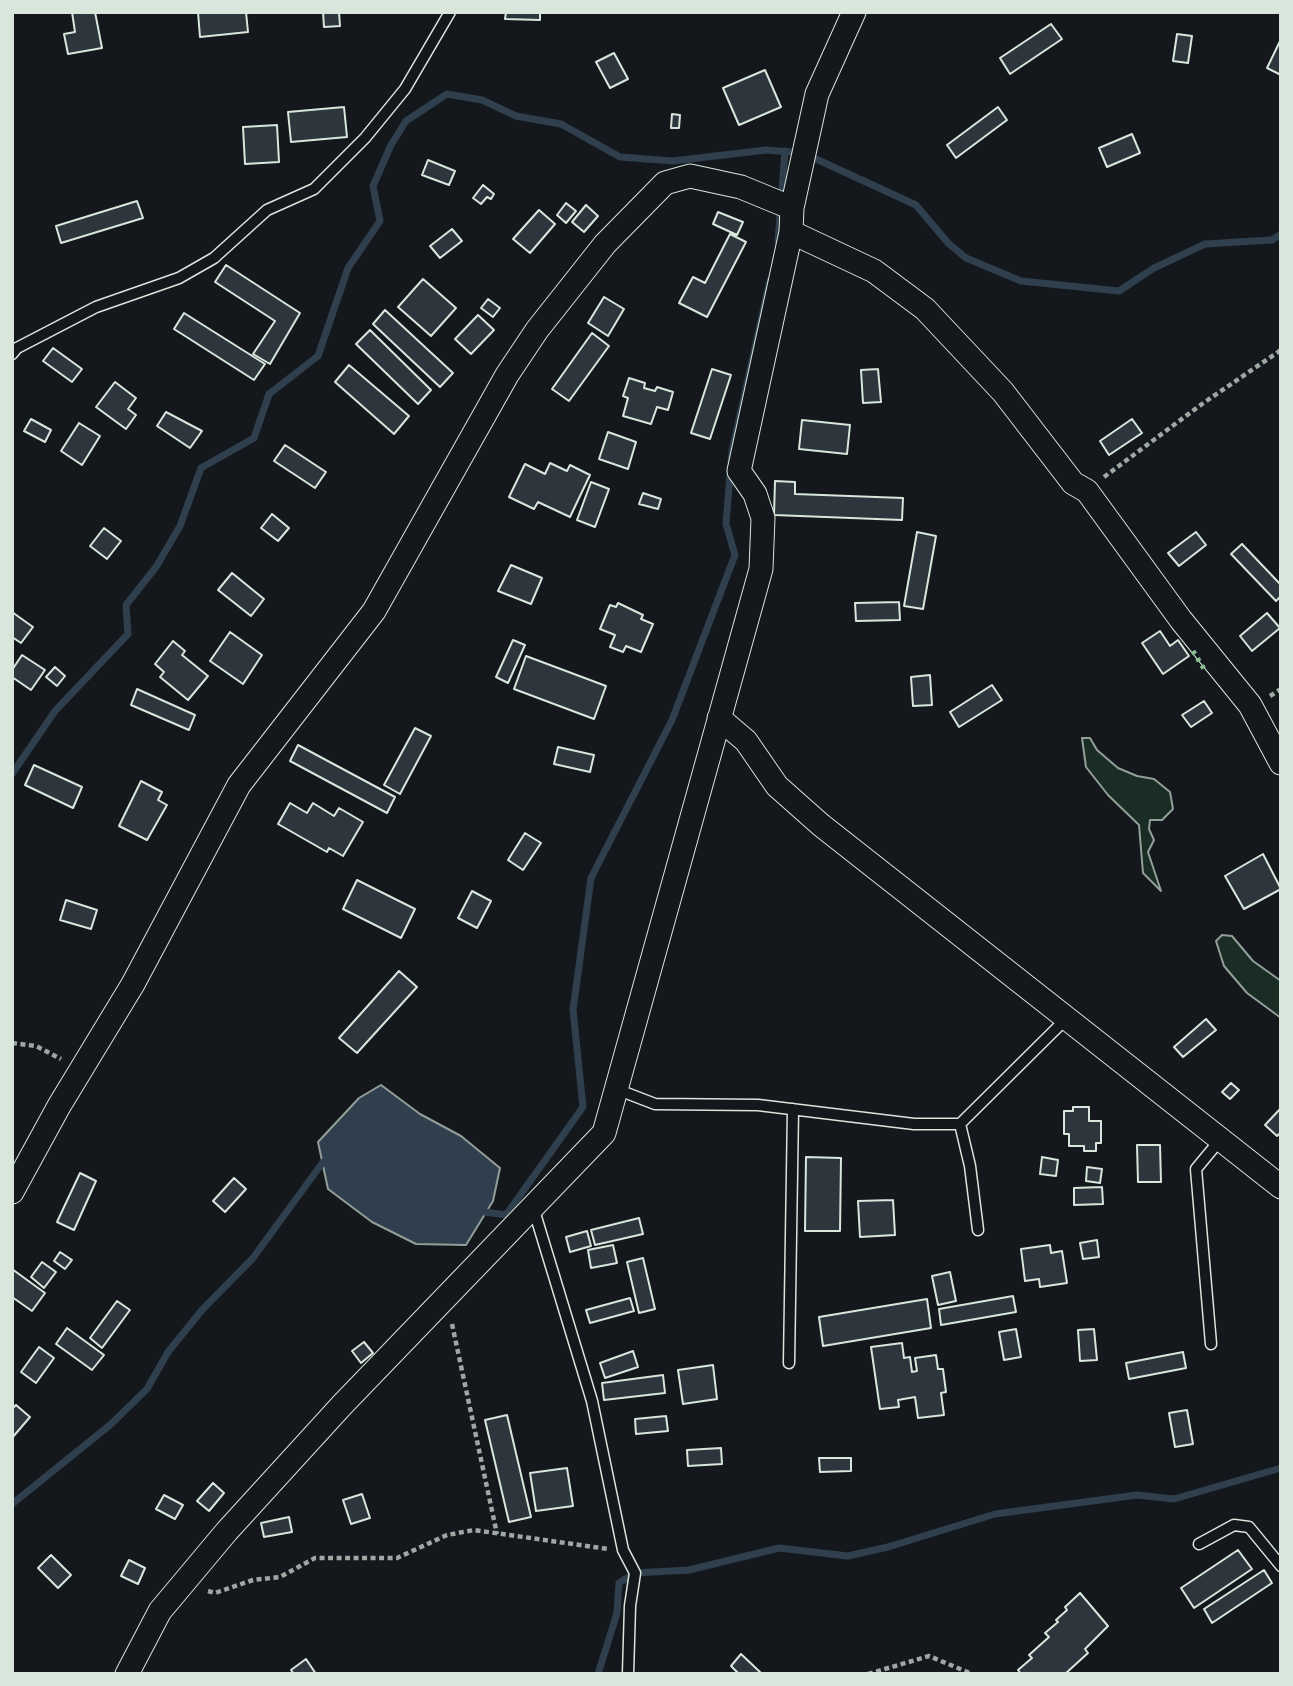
<!DOCTYPE html>
<style>
body{margin:0}
#map{position:relative;width:1293px;height:1686px;overflow:hidden;background:#14181c;font-family:Jost,sans-serif}
canvas{display:block}
.frame{position:absolute;inset:0;border:14px solid #d8e6dc;pointer-events:none}
</style>
<div id="map">
<canvas width="1293" height="1686"></canvas>
<div class="frame"></div>
</div>
<script>
const ctx = document.querySelector('canvas').getContext('2d');
ctx.lineJoin = 'round';
function fill(path, color) { ctx.fillStyle = color; ctx.fill(path, 'evenodd'); }
const toPath = rows => new Path2D(rows.map(r => 'M' + r).join(''));
function strokePath(path, color, width, dash) { ctx.strokeStyle = color; ctx.lineWidth = width; ctx.lineCap = dash ? 'butt' : 'round'; ctx.setLineDash(dash || []); ctx.stroke(path); }
const green = toPath([
 [1082,738,1090,738,1097,750,1118,768,1137,776,1154,779,1170,792,1173,809,1162,820,1150,820,1149,829,1154,840,1148,852,1161,891,1143,873,1139,825,1108,795,1086,767,1082,738],
 [1222,935,1232,936,1253,961,1281,981,1281,1018,1247,993,1224,966,1216,941,1222,935]
]);
fill(green, '#1a2d24');
strokePath(green, '#939e99', 2);
const water = toPath([
 [381,1085,420,1114,461,1136,500,1168,493,1201,466,1245,416,1244,372,1222,328,1189,318,1142,359,1098,381,1085]
]);
fill(water, '#2f3f4d');
strokePath(water, '#939e99', 2);
strokePath(toPath([
 [778,241,785,151],
 [12,774,55,711,128,634,126,605,156,567,180,526,201,468,254,438,269,394,318,356,348,268,380,221,373,186,391,145,406,121,447,94,482,100,516,116,561,124,620,157,673,161,766,150,803,153,916,205,948,243,966,258,1021,281,1119,291,1154,268,1205,244,1272,240,1281,234],
 [478,1211,506,1215,583,1107,573,1010,591,878,672,720,735,555,726,524,732,451,770,280],
 [12,1504,110,1425,147,1389,168,1352,202,1310,253,1258,323,1162,329,1160],
 [598,1674,617,1613,619,1583,635,1573,689,1570,779,1548,848,1556,888,1547,995,1514,1137,1495,1174,1499,1281,1468]
]), '#2f3f4d', 7);
const building = toPath([
 [72,12,95,12,102,48,68,54,64,34,75,32,72,12],
 [198,12,246,12,248,32,200,37,198,12],
 [323,12,339,12,340,26,324,27,323,12],
 [506,12,540,12,540,20,505,19,506,12],
 [1051,24,1062,39,1010,74,1000,58,1051,24],
 [1177,34,1192,36,1188,63,1173,61,1177,34],
 [1281,39,1281,75,1267,68,1281,39],
 [614,53,628,79,610,88,596,62,614,53],
 [765,70,781,107,739,125,723,88,765,70],
 [344,107,347,137,291,142,288,112,344,107],
 [998,107,1007,120,956,158,947,145,998,107],
 [672,114,680,115,679,128,671,128,672,114],
 [277,125,279,162,245,164,243,127,277,125],
 [1132,134,1140,153,1107,167,1099,148,1132,134],
 [428,160,455,171,449,185,422,175,428,160],
 [483,185,494,194,491,199,487,197,481,204,473,198,483,185],
 [137,201,143,218,61,243,56,226,137,201],
 [566,203,576,211,566,223,557,215,566,203],
 [586,205,598,216,584,232,572,222,586,205],
 [539,210,555,224,530,253,513,239,539,210],
 [718,212,743,222,737,235,713,224,718,212],
 [452,229,462,241,440,258,430,246,452,229],
 [730,234,746,242,707,317,679,303,693,277,705,283,730,234],
 [226,265,300,313,270,364,253,354,275,321,215,282,226,265],
 [423,279,456,308,431,336,398,307,423,279],
 [604,297,624,309,608,336,588,323,604,297],
 [488,299,500,308,493,317,481,308,488,299],
 [385,310,453,373,440,387,373,324,385,310],
 [184,313,265,364,254,380,174,329,184,313],
 [478,315,494,330,471,354,455,339,478,315],
 [370,330,431,390,418,404,356,344,370,330],
 [592,333,609,346,569,401,552,389,592,333],
 [53,348,82,369,72,382,43,361,53,348],
 [349,365,409,416,394,434,335,382,349,365],
 [712,369,731,375,710,439,691,433,712,369],
 [878,369,881,402,863,403,861,370,878,369],
 [629,378,645,383,644,388,655,391,657,387,673,392,668,410,657,407,651,424,623,416,628,398,623,396,629,378],
 [115,382,136,398,128,409,136,415,126,429,96,407,115,382],
 [166,412,202,431,190,448,157,426,166,412],
 [31,419,51,430,45,442,24,431,31,419],
 [1132,419,1142,433,1109,455,1100,441,1132,419],
 [802,420,850,425,847,454,799,449,802,420],
 [79,423,100,436,82,465,61,451,79,423],
 [608,432,636,442,628,469,599,459,608,432],
 [285,445,326,472,315,488,274,461,285,445],
 [550,463,567,471,570,465,590,475,570,517,538,502,534,509,509,497,525,464,545,474,550,463],
 [775,481,795,482,795,494,903,498,902,520,774,515,775,481],
 [591,482,609,489,595,527,577,520,591,482],
 [643,493,661,499,658,509,639,504,643,493],
 [272,514,289,528,278,541,261,528,272,514],
 [104,528,121,541,107,559,90,546,104,528],
 [917,532,936,536,923,609,904,606,917,532],
 [1196,532,1206,545,1179,566,1168,553,1196,532],
 [1242,544,1281,585,1281,596,1276,601,1231,554,1242,544],
 [511,565,542,578,531,604,498,591,511,565],
 [232,573,264,599,251,616,218,590,232,573],
 [899,602,900,620,856,621,855,603,899,602],
 [618,603,643,615,641,619,653,624,641,652,626,646,623,652,610,647,615,635,600,629,610,605,616,607,618,603],
 [12,612,33,627,21,643,12,637,12,612],
 [1267,613,1280,628,1252,651,1240,636,1267,613],
 [1160,631,1170,646,1178,640,1189,656,1163,674,1142,643,1160,631],
 [230,632,262,655,243,684,210,661,230,632],
 [513,640,525,645,508,683,496,677,513,640],
 [173,641,185,651,182,655,208,676,188,700,160,677,164,672,155,664,173,641],
 [22,655,45,670,31,690,12,677,12,670,22,655],
 [526,656,606,686,594,719,514,689,526,656],
 [55,667,65,676,57,686,46,677,55,667],
 [930,675,932,705,913,706,911,677,930,675],
 [992,685,1002,700,959,727,950,712,992,685],
 [137,689,195,715,189,730,131,705,137,689],
 [1204,701,1212,713,1191,727,1182,715,1204,701],
 [415,728,431,736,400,794,384,785,415,728],
 [298,745,395,797,387,813,290,761,298,745],
 [558,747,594,755,590,772,554,764,558,747],
 [34,765,82,787,73,808,25,785,34,765],
 [141,781,162,792,158,800,167,805,147,840,119,826,141,781],
 [290,803,307,813,313,803,334,816,339,808,363,822,343,856,329,848,327,852,278,824,290,803],
 [525,833,541,843,523,870,508,860,525,833],
 [1263,854,1281,889,1244,909,1225,876,1263,854],
 [357,880,415,909,401,938,343,909,357,880],
 [472,891,491,901,477,928,458,918,472,891],
 [66,900,97,910,91,929,60,920,66,900],
 [399,971,417,987,357,1053,339,1038,399,971],
 [1206,1019,1216,1030,1183,1057,1174,1047,1206,1019],
 [1231,1083,1239,1090,1230,1099,1222,1092,1231,1083],
 [1073,1107,1089,1107,1089,1121,1101,1121,1101,1143,1096,1143,1096,1151,1084,1151,1084,1146,1069,1146,1069,1134,1064,1134,1064,1111,1073,1111,1073,1107],
 [1281,1108,1281,1132,1277,1136,1265,1125,1281,1108],
 [1137,1145,1160,1145,1161,1182,1138,1182,1137,1145],
 [806,1157,841,1158,840,1231,805,1231,806,1157],
 [1042,1157,1058,1160,1056,1176,1040,1174,1042,1157],
 [1087,1167,1102,1169,1100,1183,1086,1181,1087,1167],
 [80,1173,96,1181,74,1230,57,1222,80,1173],
 [234,1178,246,1189,225,1212,213,1201,234,1178],
 [1102,1187,1103,1204,1074,1205,1074,1188,1102,1187],
 [893,1200,895,1235,860,1237,858,1201,893,1200],
 [639,1218,643,1234,595,1245,591,1230,639,1218],
 [587,1231,591,1246,570,1252,566,1237,587,1231],
 [1097,1240,1099,1257,1083,1259,1080,1243,1097,1240],
 [613,1245,617,1263,591,1268,588,1250,613,1245],
 [1050,1245,1051,1253,1062,1251,1067,1283,1040,1287,1039,1279,1025,1281,1021,1249,1050,1245],
 [60,1252,72,1260,65,1269,54,1261,60,1252],
 [643,1258,655,1309,639,1313,627,1262,643,1258],
 [42,1262,56,1272,44,1288,31,1277,42,1262],
 [12,1269,45,1293,32,1311,12,1297,12,1269],
 [950,1272,956,1301,938,1305,932,1276,950,1272],
 [1013,1296,1016,1312,941,1325,939,1309,1013,1296],
 [630,1298,634,1311,590,1323,586,1310,630,1298],
 [927,1299,931,1328,823,1346,819,1317,927,1299],
 [117,1301,130,1310,102,1348,90,1338,117,1301],
 [67,1328,104,1355,92,1370,56,1344,67,1328],
 [1016,1329,1021,1357,1004,1360,999,1332,1016,1329],
 [1094,1329,1097,1360,1080,1361,1078,1330,1094,1329],
 [364,1342,373,1353,361,1363,352,1351,364,1342],
 [902,1343,904,1358,910,1357,912,1372,917,1371,915,1358,936,1355,938,1369,943,1369,946,1392,941,1393,944,1415,918,1418,915,1397,898,1400,899,1407,880,1409,871,1347,902,1343],
 [39,1347,54,1358,36,1383,21,1372,39,1347],
 [633,1351,638,1367,605,1378,600,1363,633,1351],
 [1183,1352,1186,1368,1129,1379,1126,1363,1183,1352],
 [713,1365,717,1399,683,1404,678,1370,713,1365],
 [663,1375,665,1393,604,1400,602,1383,663,1375],
 [16,1405,30,1417,12,1438,12,1409,16,1405],
 [1187,1410,1193,1444,1175,1447,1169,1413,1187,1410],
 [507,1415,531,1517,509,1522,485,1420,507,1415],
 [666,1416,668,1431,636,1434,635,1419,666,1416],
 [721,1448,722,1464,688,1466,687,1450,721,1448],
 [819,1458,851,1458,851,1471,820,1472,819,1458],
 [567,1468,573,1506,536,1511,530,1473,567,1468],
 [213,1483,224,1493,209,1511,197,1501,213,1483],
 [362,1494,370,1518,351,1524,343,1500,362,1494],
 [164,1495,183,1505,175,1519,156,1509,164,1495],
 [289,1517,292,1532,264,1537,261,1523,289,1517],
 [1238,1550,1252,1569,1194,1608,1181,1588,1238,1550],
 [51,1555,71,1575,58,1588,38,1568,51,1555],
 [129,1560,145,1568,138,1584,121,1576,129,1560],
 [1264,1570,1272,1583,1212,1623,1204,1609,1264,1570],
 [1080,1593,1108,1626,1085,1649,1088,1653,1065,1674,1021,1674,1018,1670,1032,1658,1029,1655,1049,1637,1045,1633,1058,1622,1056,1620,1067,1610,1065,1607,1080,1593],
 [741,1654,760,1672,759,1674,739,1674,731,1666,741,1654],
 [306,1659,316,1674,294,1674,291,1670,306,1659]
]);
fill(building, '#2c363c');
strokePath(building, '#d8e6dc', 2);
const service = toPath([
 [12,354,17,348,96,307,179,278,214,258,267,210,314,189,365,138,405,89,450,12],
 [616,1089,655,1104,758,1105,914,1124,960,1124,1067,1018],
 [960,1124,970,1166,978,1230],
 [533,1207,592,1401,623,1550,635,1573,630,1606,628,1674],
 [1211,1344,1196,1169,1220,1140],
 [789,1363,793,1109],
 [1199,1544,1234,1525,1249,1527,1281,1566]
]);
const minor = toPath([
 [791,232,874,271,925,309,1003,392,1073,483,1087,491,1181,620,1250,705,1281,763],
 [719,718,746,741,777,786,821,825,1281,1187],
 [12,1192,59,1106,133,984,239,785,374,611,507,375,537,330,605,244,665,183,690,176,741,187,792,208],
 [127,1674,160,1611,227,1531,342,1405,604,1133,761,569,763,518,755,494,739,471,791,232,792,208,817,94,854,12]
]);
strokePath(service, '#d8e6dc', 13);
strokePath(minor, '#d8e6dc', 25);
strokePath(toPath([
 [1104,477,1202,404,1281,350],
 [1270,696,1281,689],
 [12,1043,36,1046,61,1059],
 [452,1324,497,1534],
 [208,1591,215,1593,253,1580,280,1577,315,1558,397,1558,447,1535,474,1530,608,1549],
 [868,1674,929,1656,972,1674]
]), '#9da8a2', 4.5, [5, 3.5]);
strokePath(service, '#14181c', 10);
strokePath(minor, '#14181c', 23);
strokePath(toPath([
 [1193,651,1204,669]
]), '#8ac095', 5, [3.5, 5]);
</script>
